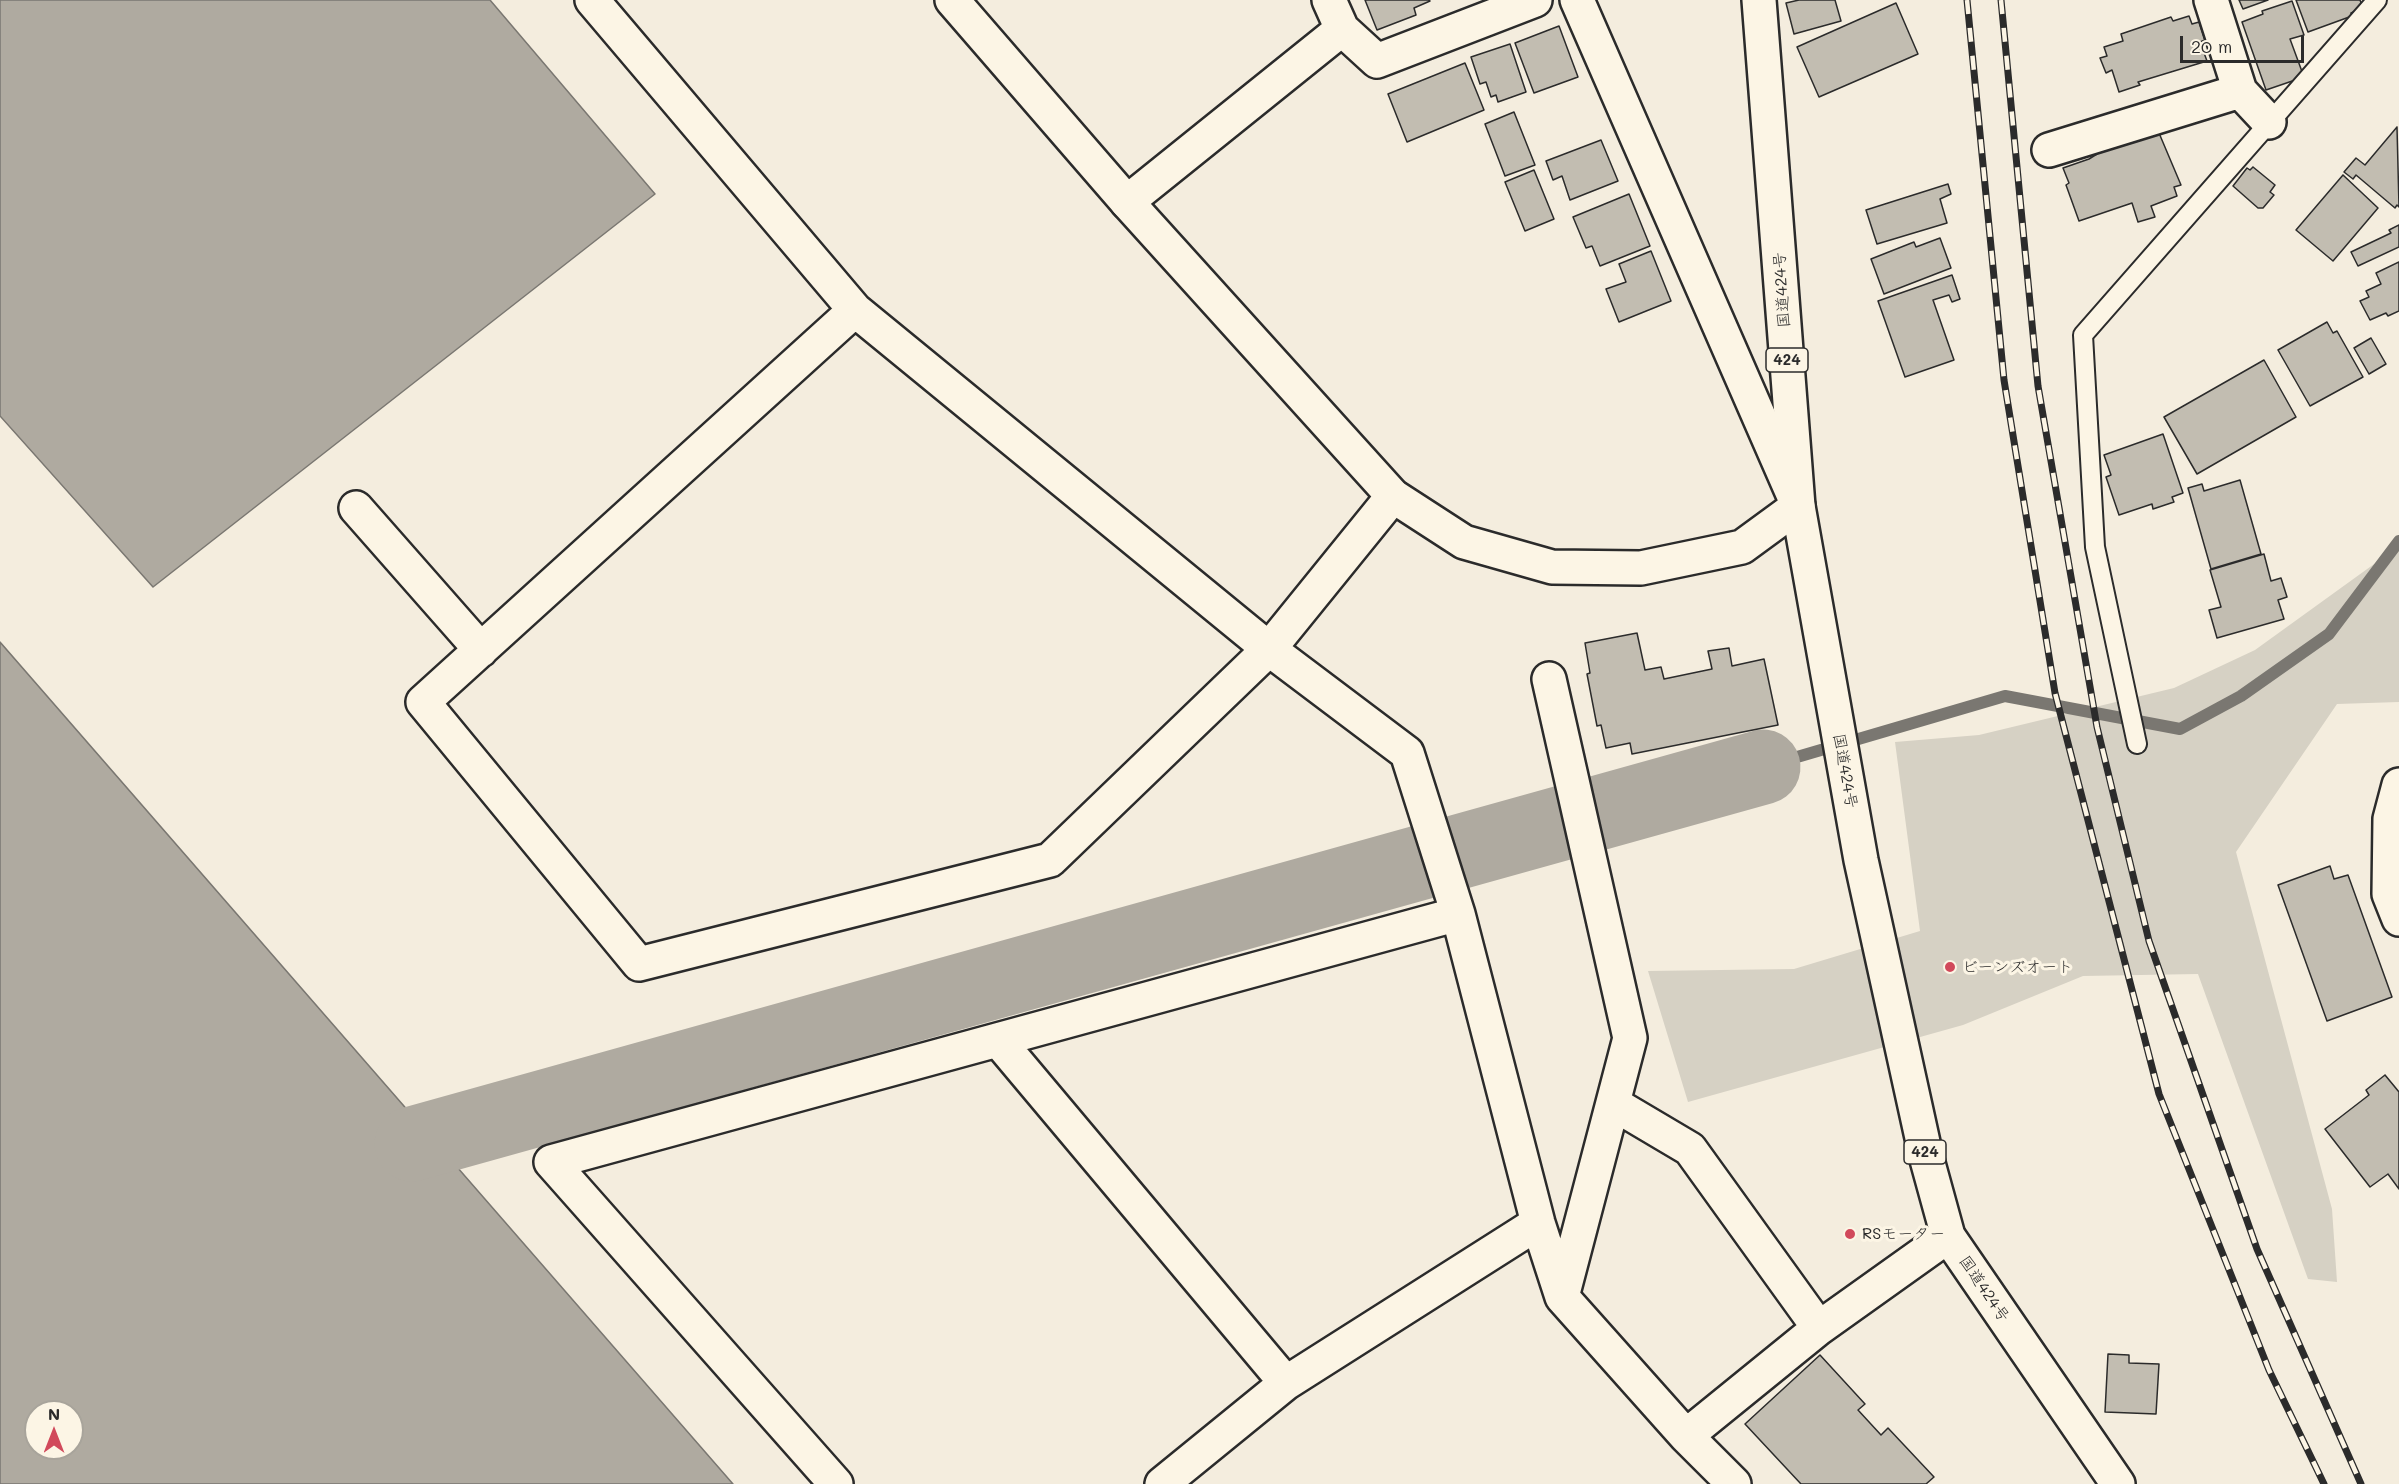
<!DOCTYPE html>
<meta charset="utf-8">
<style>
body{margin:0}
#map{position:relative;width:2399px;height:1484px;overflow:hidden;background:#f4edde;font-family:Mali,sans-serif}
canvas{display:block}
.north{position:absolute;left:24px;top:1400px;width:60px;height:60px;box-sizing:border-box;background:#fcf5e5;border:2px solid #a8a49b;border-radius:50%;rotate:0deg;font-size:16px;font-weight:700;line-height:24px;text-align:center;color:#2b2b2b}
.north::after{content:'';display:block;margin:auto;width:21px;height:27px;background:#d1495b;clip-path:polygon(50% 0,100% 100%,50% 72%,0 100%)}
.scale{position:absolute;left:2180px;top:36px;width:124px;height:27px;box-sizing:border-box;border:3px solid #2b2b2b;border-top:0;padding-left:8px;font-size:18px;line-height:21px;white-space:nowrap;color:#2b2b2b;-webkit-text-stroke:4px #fcf5e5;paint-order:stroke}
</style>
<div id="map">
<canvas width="2399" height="1484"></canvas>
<div class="north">N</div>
<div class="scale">20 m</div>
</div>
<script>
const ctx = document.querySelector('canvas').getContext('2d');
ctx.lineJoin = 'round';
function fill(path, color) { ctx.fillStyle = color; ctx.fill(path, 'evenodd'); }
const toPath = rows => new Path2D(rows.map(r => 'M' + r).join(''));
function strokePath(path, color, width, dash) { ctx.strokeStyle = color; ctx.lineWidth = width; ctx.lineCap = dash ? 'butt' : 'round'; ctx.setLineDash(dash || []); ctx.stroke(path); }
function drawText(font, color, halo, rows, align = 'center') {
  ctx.font = font + ' Mali,"Klee One",sans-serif'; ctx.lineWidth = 6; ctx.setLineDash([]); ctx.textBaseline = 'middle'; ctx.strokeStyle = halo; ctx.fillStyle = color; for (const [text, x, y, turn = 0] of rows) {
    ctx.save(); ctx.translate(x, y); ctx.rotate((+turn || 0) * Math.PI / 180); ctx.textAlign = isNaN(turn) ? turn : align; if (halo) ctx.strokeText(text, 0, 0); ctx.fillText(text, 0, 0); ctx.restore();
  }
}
fill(toPath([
 [2399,546,2399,702,2337,704,2236,852,2332,1209,2337,1282,2308,1279,2198,974,2083,976,1963,1025,1688,1102,1648,971,1794,969,1920,931,1895,742,1979,735,2174,688,2255,650]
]), '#d6d1c4');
const water = toPath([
 [0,0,490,0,655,194,153,587,0,416,0,0],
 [0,642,733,1484,0,1484,0,642],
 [36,1412,72,1412,72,1448,36,1448,36,1412]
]);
fill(water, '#afaaa0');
strokePath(water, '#7a7771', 1.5);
strokePath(toPath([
 [1763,767,2005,696,2180,729,2241,696,2329,634,2399,541]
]), '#7a7771', 12);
strokePath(toPath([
 [412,1144,1763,767]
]), '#afaaa0', 75);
const building = toPath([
 [1365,0,1429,0,1430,1,1414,8,1416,15,1377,30,1365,0],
 [1799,0,1835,0,1841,21,1794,34,1786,3,1799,0],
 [2239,0,2268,0,2243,9,2239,0],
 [2296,0,2360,0,2363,8,2351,13,2352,16,2308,32,2296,0],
 [2292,1,2304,35,2290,39,2304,77,2266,90,2242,22,2263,14,2262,11,2292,1],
 [1896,3,1918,54,1819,97,1797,47,1896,3],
 [2189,16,2192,24,2199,22,2205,40,2200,42,2207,61,2138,82,2140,85,2119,92,2112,70,2106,73,2100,58,2107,56,2104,47,2123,41,2121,34,2171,17,2173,21,2189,16],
 [1559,26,1578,77,1534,93,1515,43,1559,26],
 [1510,44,1526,92,1498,102,1496,95,1491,97,1486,82,1480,84,1471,57,1510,44],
 [1465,63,1484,110,1407,142,1388,94,1465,63],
 [1514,112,1535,165,1505,176,1485,124,1514,112],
 [2397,127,2399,207,2397,205,2395,208,2356,175,2353,179,2344,172,2356,158,2365,165,2397,127],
 [2159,133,2181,185,2174,187,2177,196,2151,206,2155,217,2138,222,2132,203,2079,221,2066,185,2069,183,2063,168,2089,159,2097,154,2095,148,2159,133],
 [1601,140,1618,181,1570,200,1562,176,1553,180,1546,161,1601,140],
 [2253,167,2275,185,2270,192,2274,195,2263,208,2258,208,2233,186,2247,168,2250,170,2253,167],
 [1534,170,1554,219,1525,231,1505,182,1534,170],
 [2343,175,2378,208,2333,261,2296,230,2343,175],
 [1948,184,1951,194,1940,199,1947,223,1877,244,1866,210,1948,184],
 [1629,194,1650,246,1600,266,1592,246,1586,248,1573,217,1629,194],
 [2399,225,2399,247,2358,266,2351,252,2391,233,2389,230,2399,225],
 [1940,238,1951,268,1884,294,1871,259,1914,242,1916,247,1940,238],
 [1651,251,1671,301,1619,322,1606,289,1626,282,1619,264,1651,251],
 [2399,262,2399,311,2388,316,2386,313,2370,320,2360,301,2369,297,2366,291,2381,284,2376,273,2399,262],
 [1952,275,1960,299,1952,302,1949,295,1933,300,1954,360,1905,377,1878,301,1952,275],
 [2327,322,2333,333,2337,331,2363,377,2310,406,2278,350,2327,322],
 [2371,338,2386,364,2369,374,2354,348,2371,338],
 [2264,360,2296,417,2197,474,2164,417,2264,360],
 [2163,434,2183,493,2172,497,2174,502,2153,509,2152,504,2119,515,2106,477,2111,475,2104,455,2163,434],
 [2240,480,2261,554,2211,569,2188,488,2202,484,2204,491,2240,480],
 [2264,554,2271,581,2281,578,2287,597,2278,600,2284,619,2217,638,2209,610,2221,607,2210,570,2264,554],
 [1637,633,1645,670,1661,667,1664,679,1712,669,1708,651,1729,648,1732,666,1764,659,1778,725,1632,754,1630,743,1606,748,1601,725,1597,726,1587,674,1590,673,1585,643,1637,633],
 [2330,866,2334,879,2348,875,2392,997,2327,1021,2278,885,2330,866],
 [2385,1075,2399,1092,2399,1189,2388,1174,2370,1187,2325,1129,2369,1095,2366,1090,2385,1075],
 [2108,1354,2129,1355,2129,1363,2159,1364,2156,1414,2105,1412,2108,1354],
 [1820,1355,1865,1404,1858,1410,1881,1435,1888,1428,1934,1477,1926,1484,1801,1484,1745,1424,1820,1355]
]);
fill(building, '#c2bdb1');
strokePath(building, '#2b2b2b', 1.5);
const lane = toPath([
 [2137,744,2095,547,2083,335,2377,0]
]);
const street = toPath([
 [592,0,855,310,1269,649,1393,496],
 [1329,0,1342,29],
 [1577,0,1796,501],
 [2211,0,2240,91,2269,122],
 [2049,150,2240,91],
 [1127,202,1342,29,1377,61,1535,0],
 [855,310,423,702,639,964,1050,860,1269,649,1407,753,1458,914,1538,1223,1562,1297,1686,1436],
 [356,508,481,650],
 [1549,679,1630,1038,1562,1297],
 [998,1040,1286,1383],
 [1614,1104,1690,1149,1819,1328],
 [836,1484,551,1162,1458,914],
 [1162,1484,1286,1383,1538,1223],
 [1734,1484,1686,1436,1819,1328,1948,1236]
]);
const secondary = toPath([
 [952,0,1127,202,1393,496,1464,542,1552,567,1641,568,1742,547,1798,506],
 [2399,785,2390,819,2389,894,2399,919]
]);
const highway = toPath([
 [1759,0,1798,506,1861,860,1926,1156,1948,1236,2118,1484]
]);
strokePath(lane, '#2b2b2b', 22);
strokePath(street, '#2b2b2b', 38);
strokePath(secondary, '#2b2b2b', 38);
strokePath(highway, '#2b2b2b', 38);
strokePath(lane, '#fcf5e5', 18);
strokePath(street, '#fcf5e5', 33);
strokePath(secondary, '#fcf5e5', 33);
strokePath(highway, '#fcf5e5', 33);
const rail = toPath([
 [1967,0,2004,380,2055,693,2159,1094,2269,1370,2324,1484],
 [2001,0,2038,386,2097,727,2149,941,2257,1249,2361,1484]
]);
strokePath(rail, '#2b2b2b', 7);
strokePath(rail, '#fcf5e5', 4.5, [14]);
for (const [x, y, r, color] of [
 [1950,967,6,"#d1495b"],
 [1850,1234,6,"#d1495b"]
]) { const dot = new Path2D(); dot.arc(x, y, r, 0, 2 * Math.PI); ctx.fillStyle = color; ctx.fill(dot); strokePath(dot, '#fcf5e5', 2); }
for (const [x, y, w] of [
 [1787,360,42],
 [1925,1152,42]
]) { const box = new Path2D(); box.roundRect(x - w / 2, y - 12, w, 24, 4.5); ctx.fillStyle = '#fcf5e5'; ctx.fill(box); strokePath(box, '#2b2b2b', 1.5); }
drawText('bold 15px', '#2b2b2b', null, [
 ["424",1787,360],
 ["424",1925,1152]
]);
drawText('16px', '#2b2b2b', '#fcf5e5', [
 ["国道424号",1782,290,-94],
 ["国道424号",1845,771,80],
 ["国道424号",1984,1289,56]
]);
drawText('16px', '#2b2b2b', '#fcf5e5', [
 ["ビーンズオート",1962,967],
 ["RSモーター",1862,1234]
], 'left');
</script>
